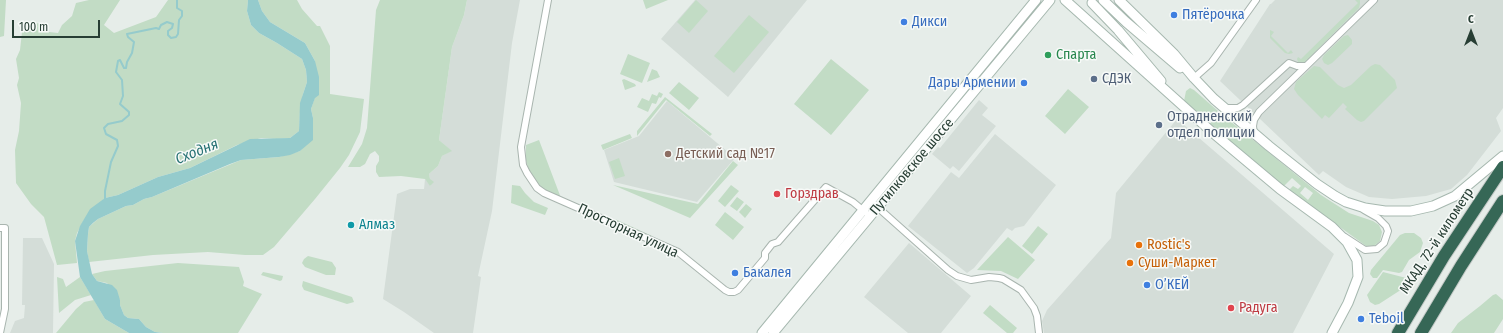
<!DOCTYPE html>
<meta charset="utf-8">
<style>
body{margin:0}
#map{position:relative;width:1503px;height:333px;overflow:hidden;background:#e6ede9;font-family:"Fira Sans Condensed",sans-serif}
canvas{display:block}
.north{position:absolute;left:1451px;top:12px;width:40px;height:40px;-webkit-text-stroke:3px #f7faf8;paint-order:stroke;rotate:0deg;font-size:11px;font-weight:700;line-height:16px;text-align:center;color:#273e34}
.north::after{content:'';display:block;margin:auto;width:14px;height:18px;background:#273e34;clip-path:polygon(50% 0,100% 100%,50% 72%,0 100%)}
.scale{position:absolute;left:12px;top:20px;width:88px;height:18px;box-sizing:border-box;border:2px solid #273e34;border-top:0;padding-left:5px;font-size:12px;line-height:14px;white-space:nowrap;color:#273e34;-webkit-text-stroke:3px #f7faf8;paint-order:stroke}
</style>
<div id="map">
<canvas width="1503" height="333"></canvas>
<div class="north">С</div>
<div class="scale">100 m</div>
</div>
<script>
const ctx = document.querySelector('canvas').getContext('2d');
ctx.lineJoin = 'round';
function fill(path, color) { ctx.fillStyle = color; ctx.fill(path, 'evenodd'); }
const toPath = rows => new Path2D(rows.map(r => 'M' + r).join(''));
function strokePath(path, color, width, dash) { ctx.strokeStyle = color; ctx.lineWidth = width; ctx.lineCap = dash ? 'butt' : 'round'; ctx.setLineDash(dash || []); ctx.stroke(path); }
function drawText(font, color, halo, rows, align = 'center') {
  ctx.font = font + ' "Fira Sans Condensed",sans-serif'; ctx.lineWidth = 3; ctx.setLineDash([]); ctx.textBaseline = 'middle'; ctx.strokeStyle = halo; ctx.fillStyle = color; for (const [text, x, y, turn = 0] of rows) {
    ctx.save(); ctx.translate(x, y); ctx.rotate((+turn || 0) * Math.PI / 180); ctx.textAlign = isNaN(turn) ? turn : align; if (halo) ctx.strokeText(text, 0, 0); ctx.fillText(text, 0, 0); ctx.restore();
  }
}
fill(toPath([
 [467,0,520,0,512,43,492,211,478,276,481,277,473,333,434,333,404,312,383,299,397,194,410,189,424,189,425,179,431,186,429,174,438,166,442,156,451,151,439,140,452,47,464,15],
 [695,0,807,0,728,97,661,39],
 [1275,0,1503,0,1503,108,1496,118,1501,131,1467,175,1451,189,1426,196,1392,199,1369,197,1346,187,1323,171,1319,175,1220,81,1270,4,1271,4],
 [979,100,988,108,982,115,996,126,959,171,953,166,950,169,932,154,938,147,940,148],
 [667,101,735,158,697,202,614,182,604,150,639,136],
 [1177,119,1334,254,1293,333,1044,333,1042,321,1047,310,1111,238,1116,193],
 [995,134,1056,185,1024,226,1015,228,1012,231,1007,228,974,268,967,273,908,226,951,172,959,178],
 [23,238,42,238,54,264,53,333,10,333,15,321,24,318,25,305,22,305],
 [909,243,971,296,941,333,908,333,864,297]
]), '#d4ddd8');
fill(toPath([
 [0,0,6,0,4,36,0,37],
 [89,0,120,0,104,25,114,33,156,17,168,0,248,0,247,11,251,25,259,33,277,43,302,59,306,70,307,82,303,94,300,111,299,131,290,138,277,139,261,138,237,145,190,168,158,177,118,195,105,198,84,220,77,233,75,241,77,263,57,265,44,217,31,204,16,183,15,150,19,131,21,103,17,85,19,78,16,59,20,50,22,32,38,23,47,23,49,32,58,33,62,25,72,16,76,3],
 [258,0,297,0,302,9,317,26,320,26,330,46,330,94,364,99,360,132,349,155,340,168,315,199,274,247,263,255,245,255,208,252,153,255,89,262,87,251,88,234,89,227,98,219,126,206,133,205,144,199,152,197,241,160,279,157,300,151,313,135,313,118,311,109,315,97,315,61,305,43,270,22,262,11],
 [380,0,467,0,464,15,452,47,439,140,452,151,442,156,438,166,429,174,430,179,434,182,430,186,425,179,401,176,379,177,376,172,376,166,379,161,379,156,375,151,370,154,365,164,360,167,348,167,362,144,367,128,376,10],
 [643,0,668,0,646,9],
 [696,0,708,11,689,33,677,22],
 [1355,0,1360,0,1360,4,1359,8,1305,62,1298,62,1297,59,1298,57,1301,59,1358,3],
 [749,15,769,32,734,73,714,56],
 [1270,30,1274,32,1271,36,1288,53,1291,50,1293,53,1289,54,1285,53,1270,38],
 [1348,35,1352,40,1352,44,1332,63,1328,65,1324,63,1322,59,1324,55,1344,36],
 [628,54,650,63,642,83,620,74],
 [831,59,869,90,831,135,794,104],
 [1375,64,1380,65,1395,80,1397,88,1364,121,1361,122,1357,120,1345,109,1347,107,1343,103,1329,118,1325,115,1322,119,1298,95,1294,89,1296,82,1314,66,1320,67,1338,85,1344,88,1351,85,1371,66],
 [652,69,657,71,660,77,647,82],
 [624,79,635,84,636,86,625,90,622,80],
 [679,82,699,98,689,110,669,93],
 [1190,88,1194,90,1218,111,1207,123,1184,101,1186,91],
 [1068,89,1089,107,1065,134,1045,116],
 [659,92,663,94,661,98,659,97,656,104,652,103,648,112,637,107,642,98,649,101,652,94,657,96],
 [665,97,712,134,710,136,666,100,637,136,637,131],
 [1220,113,1321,195,1349,213,1373,221,1379,225,1382,232,1380,241,1374,246,1366,246,1289,190,1293,186,1298,189,1301,186,1292,178,1284,186,1209,125],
 [1305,187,1313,193,1308,200,1300,193],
 [630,134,632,138,603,150,601,145],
 [539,140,561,198,547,191,538,185,529,171,526,160,526,145],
 [619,158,625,176,615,179,609,162],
 [733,161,738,165,690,218,613,185,698,204],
 [512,185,520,186,525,193,534,202,548,208,545,215,511,203],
 [731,185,739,191,725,207,718,201],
 [737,197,744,202,737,211,730,206],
 [746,204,752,209,745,218,739,212],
 [725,212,744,227,733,240,715,225],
 [615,219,652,236,651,238,614,222],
 [1038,226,1048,234,1032,254,1022,246],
 [1405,233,1414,233,1421,238,1423,243,1420,252,1409,260,1402,272,1399,273,1383,270,1377,278,1373,278,1370,274,1371,270,1400,235],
 [1008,237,1035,260,1018,279,1001,271,977,270],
 [308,256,332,262,336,268,335,275,326,275,305,267,302,263,304,259],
 [178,263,239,267,244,282,243,286,262,294,238,333,163,333,155,332,146,327,139,319,128,318,124,315,120,305,120,300,107,283,97,281,92,274,105,271],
 [263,272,283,276,282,280,280,281,261,275],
 [1383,272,1414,280,1413,282,1379,304,1375,305,1370,302,1367,295],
 [57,277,63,279,66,287,80,277,91,295,75,300,59,313],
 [303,281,352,297,354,302,347,304,304,290,302,286],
 [1496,294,1503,300,1503,319,1494,333,1451,333,1458,323,1480,306,1493,295],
 [94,300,105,319,129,333,56,333,76,309,84,302],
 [990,305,1017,328,1013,333,1007,333,983,313]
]), '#c2dcc5');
fill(toPath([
 [248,0,258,0,262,11,270,22,305,43,315,61,319,77,319,95,315,98,311,109,313,118,313,140,300,151,290,155,279,157,241,160,230,164,152,197,144,199,133,205,126,206,98,219,93,223,89,227,88,234,87,251,92,274,97,281,112,285,117,290,120,300,120,305,124,315,128,318,139,319,146,327,155,332,163,333,129,333,105,319,80,277,75,241,80,226,90,209,105,198,118,195,158,177,190,168,250,139,290,138,299,131,300,103,307,82,306,70,302,59,277,43,259,33,251,25,247,11]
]), '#95cbcc');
strokePath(toPath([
 [105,199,105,191,111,162,118,146,117,140,106,134,104,128,108,124,122,121,129,115,129,112,120,104,123,96,122,80,116,72,118,61,120,60,124,68,126,68,127,62,132,53,134,42,128,37,127,34,156,28,159,29,161,25,167,22,173,24,172,28,168,31,168,35,171,38,176,37,178,34,179,20,182,16,182,11,177,8,177,0]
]), '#95cbcc', 2);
const street = toPath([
 [548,0,521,147,523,165,527,173,537,188,544,193,678,252,725,290,729,292,734,292,738,290,765,258,765,253,772,244,778,242,826,187,853,202,865,212],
 [1194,78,1211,63,1256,0],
 [1225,108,1238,108,1243,105,1289,63,1297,66,1305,66],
 [1254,134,1253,126,1254,120,1259,112,1374,0],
 [875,205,948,270,957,276,971,280,989,277,999,278,1003,279,1021,290,1034,308,1037,316,1039,333],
 [0,228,5,228,5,309,0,333],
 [1345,237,1365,250,1377,249,1384,243,1388,231,1386,226,1378,218,1364,210]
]);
const secondary = toPath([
 [1065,0,1212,132,1280,189,1332,227,1347,242,1357,260,1358,277,1348,303,1332,333],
 [1103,0,1126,22,1180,68],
 [1119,0,1174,54,1194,78,1214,99,1269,146,1317,184,1335,196,1346,202,1365,208,1385,211,1411,211,1433,206,1455,196,1503,156],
 [1092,3,1118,30,1161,81],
 [762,333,1036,0],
 [773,333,1050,0]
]);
const highway = toPath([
 [1398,333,1444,256,1503,167],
 [1421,333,1461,266,1503,201]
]);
strokePath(street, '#a9b5af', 8);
strokePath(secondary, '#a6b8af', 11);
strokePath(highway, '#c3c9c6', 14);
strokePath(street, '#fff', 6);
strokePath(secondary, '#fff', 9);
strokePath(highway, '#366756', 12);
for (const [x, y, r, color] of [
 [1174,15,4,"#3f7fe0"],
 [904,22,4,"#3f7fe0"],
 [1048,55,4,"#2e9e5b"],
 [1094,79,4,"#5c6f8a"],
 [1024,83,4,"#3f7fe0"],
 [1159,125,4,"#5c6f8a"],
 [668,154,4,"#8d6e63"],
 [777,194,4,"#e0444e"],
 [351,225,4,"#0f9aa8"],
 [1139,245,4,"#e8710a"],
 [1130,263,4,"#e8710a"],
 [735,273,4,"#3f7fe0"],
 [1147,285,4,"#3f7fe0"],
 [1231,308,4,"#e0444e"],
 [1361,319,4,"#3f7fe0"]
]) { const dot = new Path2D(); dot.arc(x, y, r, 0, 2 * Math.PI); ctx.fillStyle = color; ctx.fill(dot); strokePath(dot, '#f7faf8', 1.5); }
drawText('14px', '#366cbe', '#f7faf8', [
 ["Пятёрочка",1182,15],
 ["Дикси",912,22],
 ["Дары Армении",1016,83,"right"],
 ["Бакалея",743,273],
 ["О’КЕЙ",1155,285],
 ["Teboil",1369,319]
], 'left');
drawText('14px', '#27864d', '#f7faf8', [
 ["Спарта",1056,55]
], 'left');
drawText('14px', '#4e5e75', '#f7faf8', [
 ["СДЭК",1102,79],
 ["Отрадненский",1167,117],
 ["отдел полиции",1167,133]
], 'left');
drawText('14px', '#785e54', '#f7faf8', [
 ["Детский сад №17",676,154]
], 'left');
drawText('14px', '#273e34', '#f7faf8', [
 ["Путилковское шоссе",912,167,-50],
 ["Просторная улица",628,231,25],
 ["МКАД, 72-й километр",1437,241,-57]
]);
drawText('14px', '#be3a42', '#f7faf8', [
 ["Горздрав",785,194],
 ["Радуга",1239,308]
], 'left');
drawText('14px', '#0d838f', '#f7faf8', [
 ["Алмаз",359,225]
], 'left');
drawText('14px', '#c56008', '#f7faf8', [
 ["Rostic's",1147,245],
 ["Суши-Маркет",1138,263]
], 'left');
drawText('italic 15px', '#277274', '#f7faf8', [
 ["Сходня",197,152,-22]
]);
</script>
